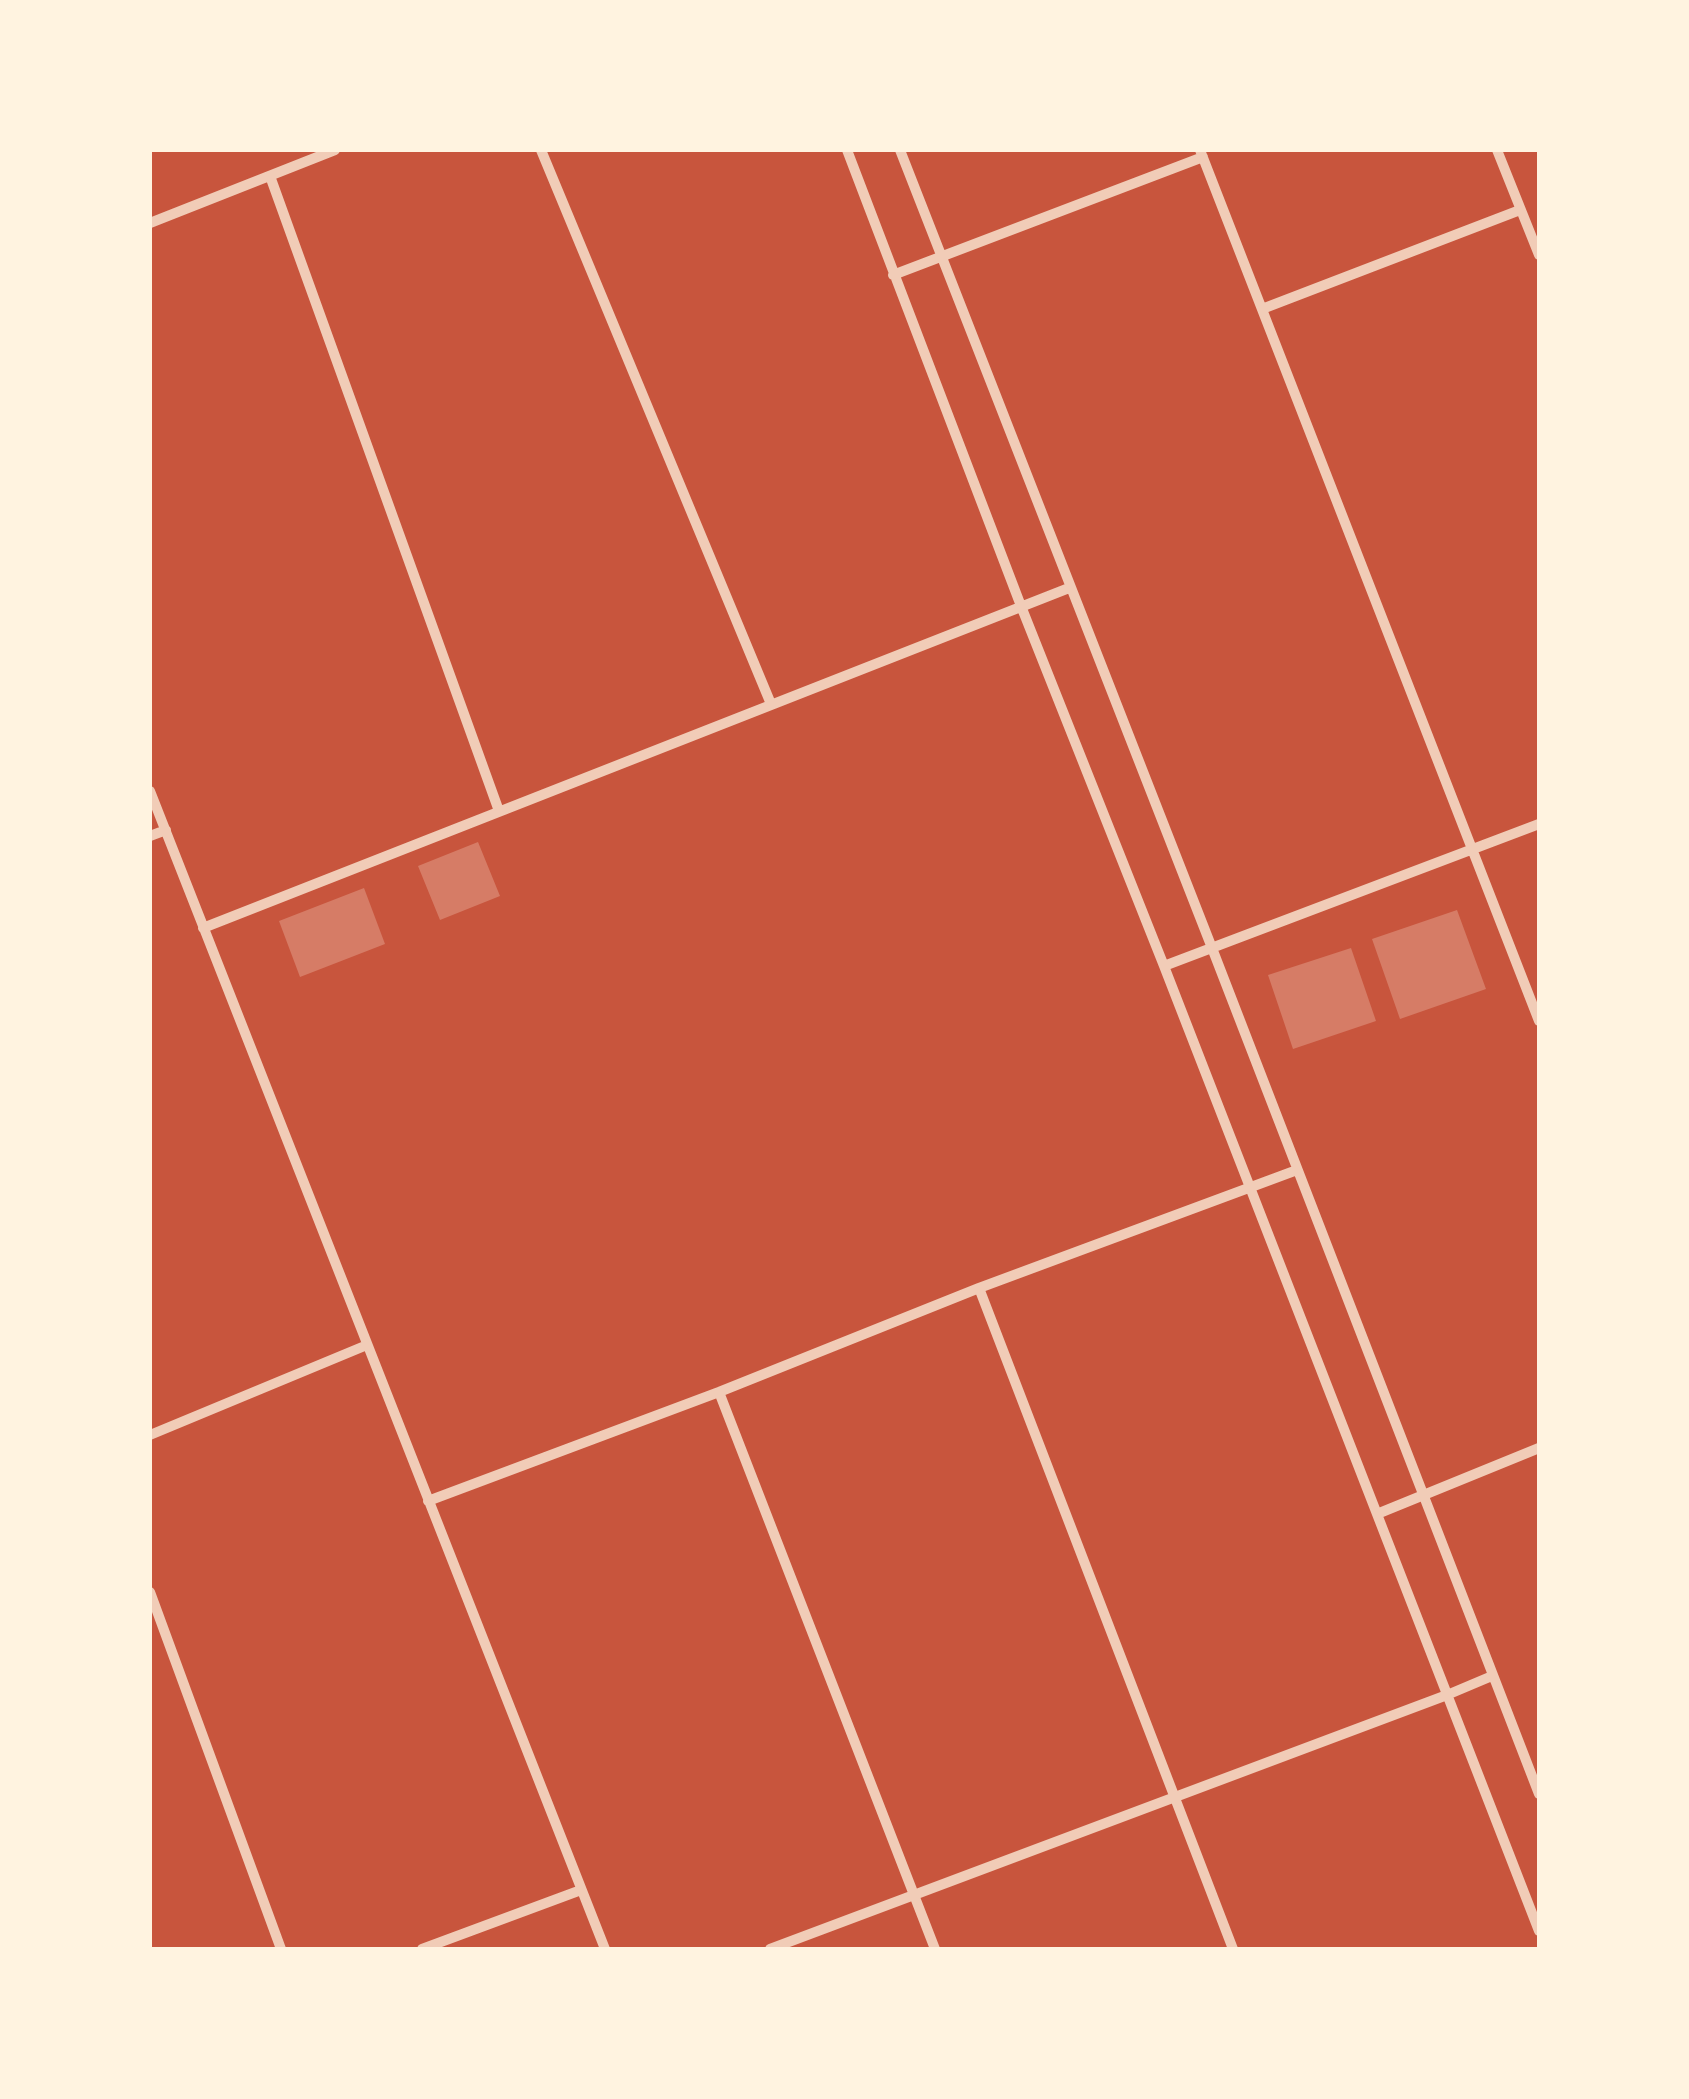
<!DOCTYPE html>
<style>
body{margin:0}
#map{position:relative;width:1689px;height:2099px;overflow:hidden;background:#c8553d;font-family:"Work Sans",sans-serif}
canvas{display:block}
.frame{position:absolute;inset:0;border:152px solid #fff3e0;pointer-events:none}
</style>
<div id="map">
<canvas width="1689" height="2099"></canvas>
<div class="frame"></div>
</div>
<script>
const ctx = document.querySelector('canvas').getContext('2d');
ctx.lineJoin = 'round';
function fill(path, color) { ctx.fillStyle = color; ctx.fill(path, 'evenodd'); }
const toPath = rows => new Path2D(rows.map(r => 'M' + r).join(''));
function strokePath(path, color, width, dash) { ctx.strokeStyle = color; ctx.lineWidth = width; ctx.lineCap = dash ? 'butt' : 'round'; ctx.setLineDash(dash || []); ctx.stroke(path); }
fill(toPath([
 [478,842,500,896,440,920,418,866],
 [364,888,385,944,300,977,279,921],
 [1457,910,1486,989,1400,1019,1372,939],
 [1351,948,1376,1021,1293,1049,1268,975]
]), '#d67c66');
strokePath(toPath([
 [541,150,771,704],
 [847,150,1021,606,1164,966,1539,1931],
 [900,150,1212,948,1539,1794],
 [1200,150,1539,1021],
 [1497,150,1539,255],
 [270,176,499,811],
 [150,223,335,150],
 [893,275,1203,157],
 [1262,309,1520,210],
 [150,791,605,1949],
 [150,836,166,830],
 [203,928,1069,588],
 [1164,966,1539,824],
 [979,1288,1233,1949],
 [719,1392,935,1949],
 [150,1435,367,1345],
 [428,1501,719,1392,979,1288,1297,1170],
 [1377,1514,1539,1448],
 [150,1592,281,1949],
 [422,1949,581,1890],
 [770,1949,1447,1695,1492,1676]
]), '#f1ccb7', 10);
</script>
